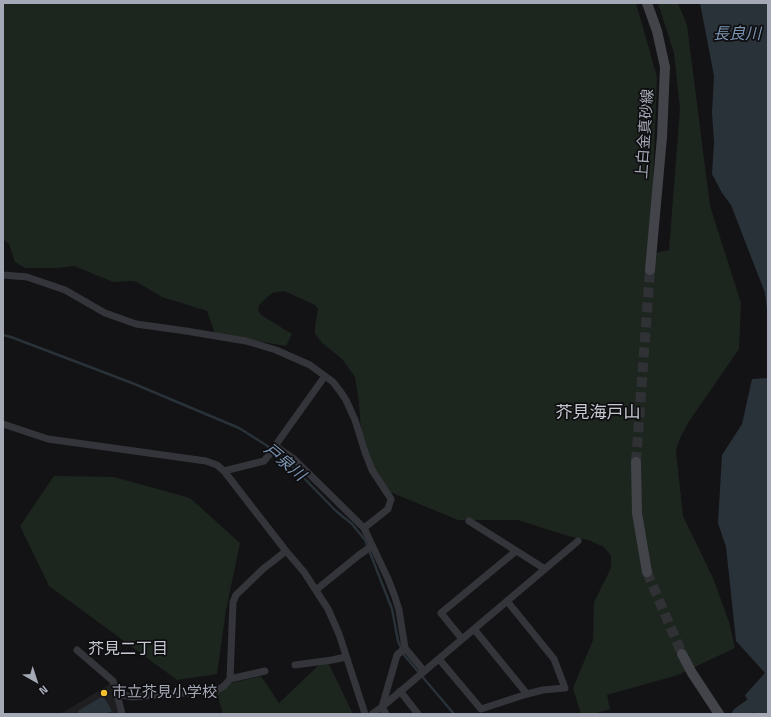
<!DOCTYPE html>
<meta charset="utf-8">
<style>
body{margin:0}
#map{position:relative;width:771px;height:717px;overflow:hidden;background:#131315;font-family:"Titillium Web",sans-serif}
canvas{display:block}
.frame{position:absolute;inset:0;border:4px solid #a5a9b6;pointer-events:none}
.north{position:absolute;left:16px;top:661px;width:40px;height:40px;-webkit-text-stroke:3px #0e0e10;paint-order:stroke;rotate:141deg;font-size:11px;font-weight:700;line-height:16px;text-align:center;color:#a5a9b6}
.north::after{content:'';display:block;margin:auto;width:14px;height:18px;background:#a5a9b6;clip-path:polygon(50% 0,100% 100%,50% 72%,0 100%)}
</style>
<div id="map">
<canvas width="771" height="717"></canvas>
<div class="frame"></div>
<div class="north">N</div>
</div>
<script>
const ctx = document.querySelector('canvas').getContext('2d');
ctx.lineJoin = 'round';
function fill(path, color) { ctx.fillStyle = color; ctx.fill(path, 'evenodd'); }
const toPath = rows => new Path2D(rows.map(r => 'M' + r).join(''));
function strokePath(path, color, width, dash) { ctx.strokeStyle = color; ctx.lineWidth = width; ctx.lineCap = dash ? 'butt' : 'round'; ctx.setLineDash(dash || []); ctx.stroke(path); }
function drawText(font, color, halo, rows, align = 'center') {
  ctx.font = font + ' "Titillium Web","Noto Sans JP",sans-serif'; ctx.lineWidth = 3.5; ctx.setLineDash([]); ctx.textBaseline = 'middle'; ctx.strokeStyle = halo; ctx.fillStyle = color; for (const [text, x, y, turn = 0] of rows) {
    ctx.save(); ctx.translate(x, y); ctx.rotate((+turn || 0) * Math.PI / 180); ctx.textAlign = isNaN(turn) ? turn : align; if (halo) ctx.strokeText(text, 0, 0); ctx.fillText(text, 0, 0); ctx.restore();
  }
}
fill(toPath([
 [110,684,117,701,120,714,60,714]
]), '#1f1f22');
fill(toPath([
 [3,3,636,3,657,77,653,181,655,253,669,250,680,109,674,53,658,3,678,3,687,25,710,206,741,303,739,349,688,423,680,438,676,451,683,516,713,578,729,622,735,648,678,675,607,695,610,709,593,714,581,714,573,688,593,640,594,602,611,568,611,556,604,547,588,540,568,536,518,520,458,520,390,492,371,470,361,433,359,402,355,377,342,359,322,343,315,334,315,327,318,309,315,305,284,291,272,293,259,305,258,310,261,315,292,334,286,346,215,334,207,311,162,297,137,282,131,281,113,282,74,266,57,268,25,268,15,262,9,244,3,239],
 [54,476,114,477,190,498,240,543,226,610,217,674,177,680,49,586,20,526],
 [326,658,353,714,223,714,215,687,261,676,279,703]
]), '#1d251f');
fill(toPath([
 [700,3,768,3,768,320,765,293,731,205,722,193,712,174,714,143,712,112,714,76],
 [768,378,768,714,755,714,745,695,765,673,736,641,726,547,718,523,722,455,742,424,752,379],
 [103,696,112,711,106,714,79,714,78,711]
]), '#293139');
strokePath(toPath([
 [3,335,11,337,132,383,239,428,266,445,289,464,301,475,336,511,352,524,365,540,392,609,398,641,404,655,454,714]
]), '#293139', 2.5);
strokePath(toPath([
 [739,714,768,694]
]), '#293139', 14);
strokePath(toPath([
 [636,462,650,270],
 [647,572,682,654]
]), '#303135', 10, [10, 5]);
strokePath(toPath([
 [3,275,27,277,65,290,105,313,136,324,186,331,246,341,276,350,310,365,333,382,340,391,346,400,355,420,365,452,372,470,391,499,388,509,364,528],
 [3,424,48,439,206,461,217,465,224,471,286,551,304,572,328,609,339,634,365,714],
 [275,446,294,459,364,528,388,579,395,597,399,610,405,648,424,671],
 [224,471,264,461,274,449,275,446,325,376],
 [469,521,545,569],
 [316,590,359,555,372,546],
 [474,629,527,694],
 [462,639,441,613,516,551],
 [77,650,113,681,117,694,122,714],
 [439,659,481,709,527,694,543,690,565,688,554,659,507,601],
 [295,665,332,660,346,657],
 [230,679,233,602,236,595,263,569,286,551],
 [400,691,418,714],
 [117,694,132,697,198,692,217,690,224,686,230,679,265,671],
 [372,714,382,707,578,541],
 [386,714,382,707,397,655,405,648]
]), '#34353a', 7);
strokePath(toPath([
 [647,3,657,31,665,67,662,137,650,270],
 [636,462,637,513,647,572],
 [682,654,692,673,719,714]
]), '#42444a', 10);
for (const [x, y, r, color] of [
 [104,693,4,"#f5be2c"]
]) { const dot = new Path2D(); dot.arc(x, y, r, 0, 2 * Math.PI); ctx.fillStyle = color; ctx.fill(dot); strokePath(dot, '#0e0e10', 1.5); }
drawText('15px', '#a5a9b6', '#0e0e10', [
 ["上白金真砂線",646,134,-86]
]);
drawText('15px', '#a5a9b6', '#0e0e10', [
 ["市立芥見小学校",112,693]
], 'left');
drawText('italic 16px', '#7b95b2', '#0e0e10', [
 ["長良川",737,35],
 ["戸泉川",284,463,40]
]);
drawText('16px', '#c6c8d2', '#0e0e10', [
 ["芥見二丁目",128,650]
]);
drawText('17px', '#c6c8d2', '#0e0e10', [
 ["芥見海戸山",598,414]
]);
</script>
